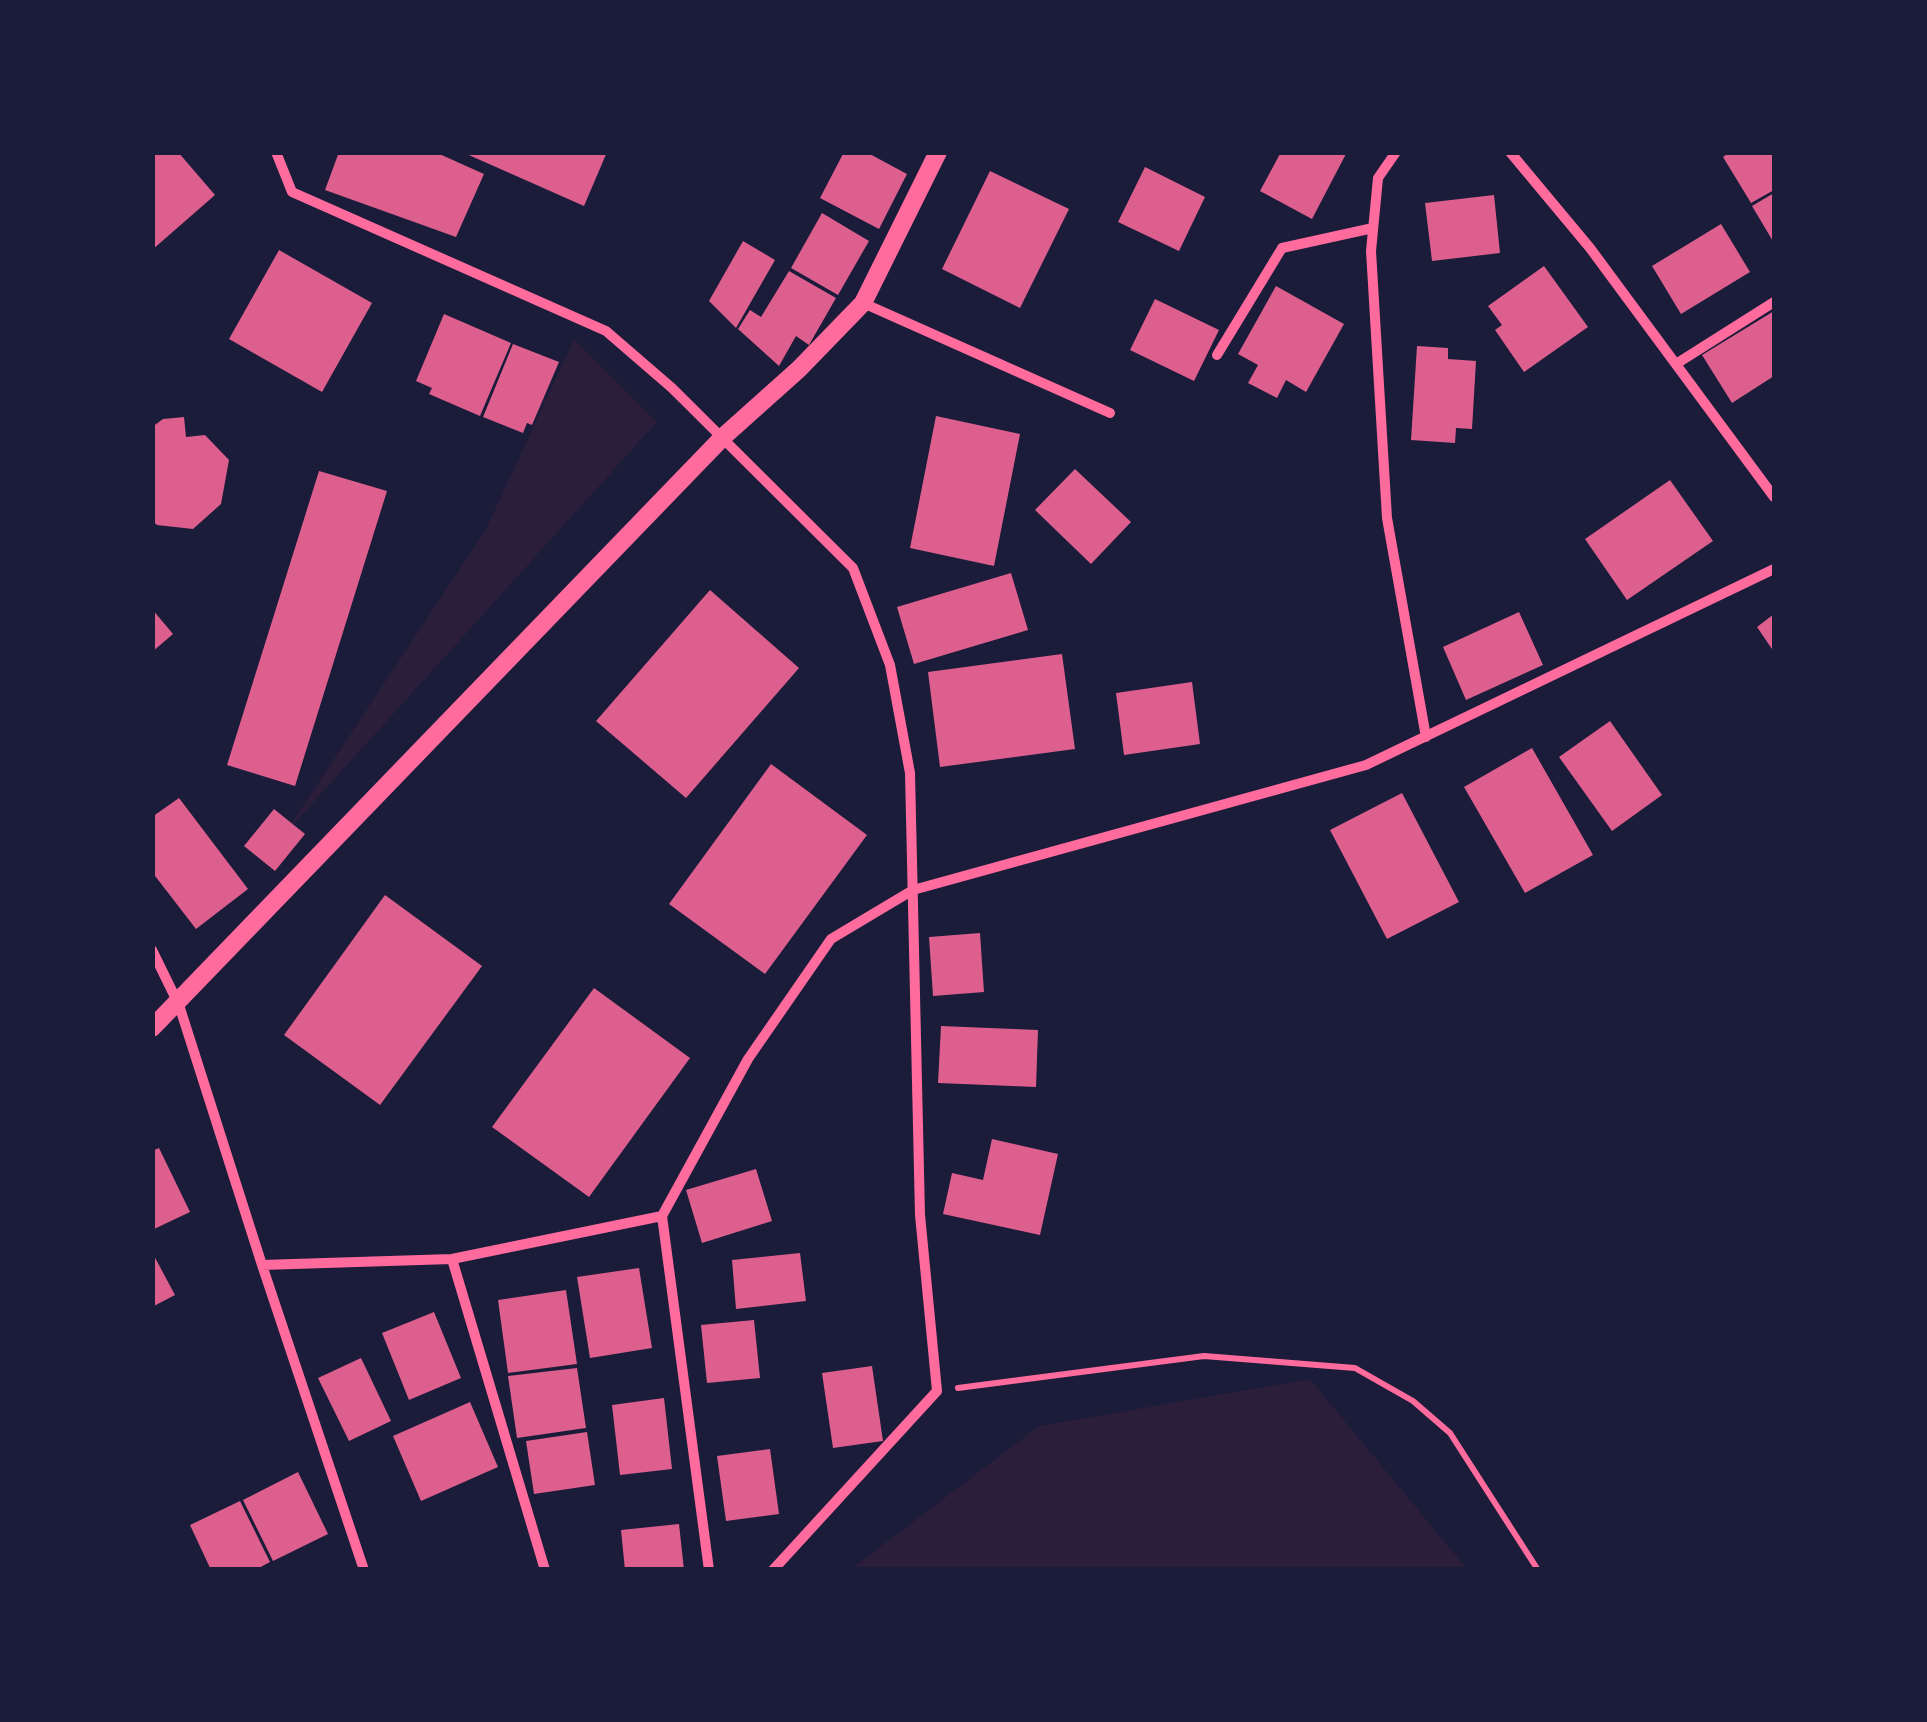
<!DOCTYPE html>
<style>
body{margin:0}
#map{position:relative;width:1927px;height:1722px;overflow:hidden;background:#1b1b3a;font-family:Cabin,sans-serif}
canvas{display:block}
.frame{position:absolute;inset:0;border:155px solid #1b1b3a;pointer-events:none}
</style>
<div id="map">
<canvas width="1927" height="1722"></canvas>
<div class="frame"></div>
</div>
<script>
const ctx = document.querySelector('canvas').getContext('2d');
ctx.lineJoin = 'round';
function fill(path, color) { ctx.fillStyle = color; ctx.fill(path, 'evenodd'); }
const toPath = rows => new Path2D(rows.map(r => 'M' + r).join(''));
function strokePath(path, color, width, dash) { ctx.strokeStyle = color; ctx.lineWidth = width; ctx.lineCap = dash ? 'butt' : 'round'; ctx.setLineDash(dash || []); ctx.stroke(path); }
fill(toPath([
 [574,339,657,422,283,836,485,531],
 [1310,1379,1467,1569,851,1569,1039,1426]
]), '#2a1e3b');
fill(toPath([
 [152,152,178,152,215,195,152,250],
 [339,152,435,152,484,174,456,237,325,190],
 [462,152,607,152,584,206],
 [844,152,866,152,907,174,879,229,820,198],
 [1281,152,1347,152,1312,219,1260,191],
 [1730,152,1774,152,1774,190,1751,203,1723,157],
 [1145,167,1205,197,1179,251,1118,222],
 [990,171,1069,209,1020,308,942,269],
 [1774,193,1774,243,1752,206],
 [1494,195,1500,253,1432,261,1425,203],
 [822,213,869,241,838,295,791,268],
 [1721,224,1750,272,1681,314,1652,266],
 [743,241,775,260,736,328,709,301],
 [279,250,372,303,322,392,229,339],
 [1544,266,1588,327,1524,372,1495,330,1502,325,1488,306],
 [789,271,836,298,809,345,796,336,779,366,738,329,750,310,761,317],
 [1276,286,1344,324,1306,392,1286,380,1277,398,1248,383,1258,365,1238,354],
 [1155,299,1219,330,1194,381,1130,350],
 [1774,311,1774,376,1732,403,1702,355],
 [444,314,511,343,480,416,429,394,432,388,416,381],
 [513,344,559,362,532,425,527,423,523,433,483,417],
 [1417,346,1448,348,1448,359,1476,361,1472,429,1456,428,1455,443,1411,440],
 [936,416,1020,434,994,566,910,548],
 [184,417,186,437,205,435,229,460,221,504,193,529,157,525,152,520,152,427,163,419],
 [1075,469,1131,522,1091,564,1035,510],
 [319,471,387,491,295,786,227,765],
 [1670,480,1713,541,1627,600,1585,539],
 [1011,573,1028,630,914,664,897,607],
 [710,590,799,668,686,798,596,721],
 [152,609,173,634,152,652],
 [1519,612,1543,665,1466,700,1443,647],
 [1774,614,1774,652,1757,627],
 [1062,654,1075,749,940,767,928,672],
 [1192,682,1200,744,1124,755,1116,693],
 [1610,721,1662,795,1612,831,1559,757],
 [1532,748,1593,855,1525,893,1464,787],
 [771,764,867,835,765,974,669,904],
 [1402,793,1459,902,1387,939,1330,830],
 [179,798,248,889,196,929,152,872,152,817],
 [274,809,305,834,275,871,244,846],
 [385,895,482,966,380,1105,284,1035],
 [980,933,984,992,933,996,929,937],
 [594,988,690,1058,589,1197,492,1127],
 [941,1026,1038,1030,1036,1087,938,1083],
 [992,1139,1058,1154,1040,1235,943,1214,952,1173,983,1180],
 [159,1148,190,1212,152,1230,152,1151],
 [756,1169,772,1221,702,1243,686,1190],
 [152,1252,175,1295,152,1307],
 [800,1253,806,1301,736,1309,732,1260],
 [639,1268,652,1348,590,1358,577,1277],
 [566,1290,577,1364,508,1373,498,1300],
 [434,1312,461,1378,409,1400,382,1333],
 [754,1320,760,1378,707,1383,701,1325],
 [361,1358,391,1421,349,1441,318,1378],
 [872,1366,883,1441,833,1448,822,1373],
 [577,1368,586,1428,517,1438,508,1376],
 [664,1398,672,1469,620,1475,612,1405],
 [470,1402,498,1467,421,1501,393,1436],
 [587,1432,595,1485,534,1494,526,1441],
 [770,1449,779,1514,726,1521,717,1456],
 [298,1472,328,1534,273,1561,243,1500],
 [240,1501,270,1562,255,1570,211,1570,190,1525],
 [679,1524,684,1570,625,1570,621,1530]
]), '#dd5f8e');
strokePath(toPath([
 [958,1388,1204,1356,1355,1368,1413,1401,1450,1433,1538,1570]
]), '#ff6b9d', 6);
strokePath(toPath([
 [276,152,292,192,606,331,672,388,853,568,890,665,910,773,920,1215,937,1391,773,1570],
 [1396,152,1378,178,1371,251,1387,518,1426,737],
 [1510,152,1590,248,1774,497],
 [863,303,1110,413],
 [1217,355,1282,248,1373,228],
 [1676,364,1774,302],
 [152,950,179,1005,262,1265,452,1259,545,1570],
 [452,1259,662,1216],
 [262,1265,364,1570],
 [709,1570,662,1216,748,1059,831,939,913,890,1366,765,1774,569]
]), '#ff6b9d', 10);
strokePath(toPath([
 [152,1028,723,437,799,369,863,303,938,152]
]), '#ff6b9d', 18);
</script>
